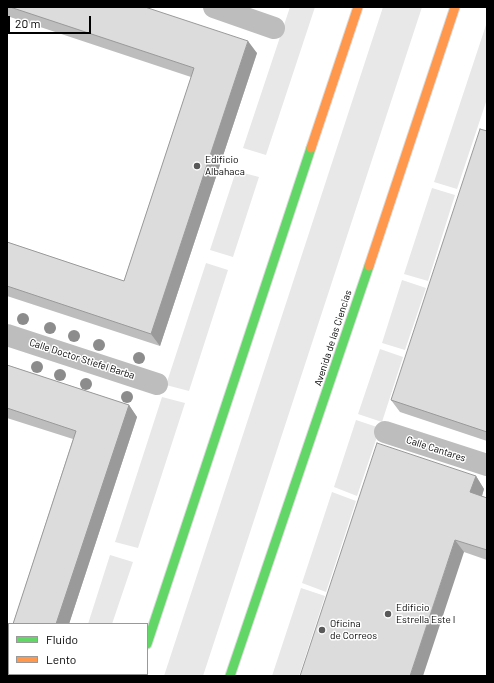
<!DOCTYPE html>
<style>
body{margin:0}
#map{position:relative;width:494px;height:683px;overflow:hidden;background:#fff;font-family:Barlow,sans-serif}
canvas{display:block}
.frame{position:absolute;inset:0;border:8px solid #000;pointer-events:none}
.legend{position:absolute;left:8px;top:623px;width:140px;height:52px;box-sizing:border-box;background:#fff;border:1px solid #999;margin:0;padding:5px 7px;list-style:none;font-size:12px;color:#000}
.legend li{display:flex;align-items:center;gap:8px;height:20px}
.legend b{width:20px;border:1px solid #999}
.scale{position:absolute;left:8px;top:16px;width:83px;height:18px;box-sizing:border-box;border:2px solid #000;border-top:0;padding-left:5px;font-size:12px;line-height:14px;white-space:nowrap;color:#000;-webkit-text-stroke:3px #fff;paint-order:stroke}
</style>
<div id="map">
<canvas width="494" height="683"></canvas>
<div class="frame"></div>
<ul class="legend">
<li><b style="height:5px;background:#63d668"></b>Fluido</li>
<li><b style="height:5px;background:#ff974d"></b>Lento</li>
</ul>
<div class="scale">20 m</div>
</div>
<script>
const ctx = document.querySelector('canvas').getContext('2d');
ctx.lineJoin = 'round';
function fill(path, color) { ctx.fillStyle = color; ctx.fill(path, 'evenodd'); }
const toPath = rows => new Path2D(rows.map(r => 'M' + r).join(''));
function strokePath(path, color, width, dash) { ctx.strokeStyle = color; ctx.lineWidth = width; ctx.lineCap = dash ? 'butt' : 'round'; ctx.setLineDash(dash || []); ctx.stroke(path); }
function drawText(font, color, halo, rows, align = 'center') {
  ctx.font = font + ' Barlow,sans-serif'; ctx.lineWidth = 3; ctx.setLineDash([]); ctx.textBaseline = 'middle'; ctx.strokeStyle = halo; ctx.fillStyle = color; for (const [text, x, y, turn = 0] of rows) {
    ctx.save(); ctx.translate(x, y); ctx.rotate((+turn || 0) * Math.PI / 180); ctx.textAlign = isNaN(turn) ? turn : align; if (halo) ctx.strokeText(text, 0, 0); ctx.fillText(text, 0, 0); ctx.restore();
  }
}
fill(toPath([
 [290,7,315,7,266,155,243,148],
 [383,7,422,7,203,676,164,676],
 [487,22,487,99,457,189,434,182],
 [236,171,259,177,233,257,210,250],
 [432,188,455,195,428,281,404,274],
 [206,263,228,270,189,391,166,385],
 [402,280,426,288,405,350,382,343],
 [380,349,403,357,382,422,358,414],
 [162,397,185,403,138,548,115,542],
 [356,420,380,428,357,496,334,487],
 [332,492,356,501,326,592,302,583],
 [110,555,133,562,112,624,88,624],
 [301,588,325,596,299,676,272,676]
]), '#e8e8e8');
const fast = toPath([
 [147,644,311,148],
 [136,676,137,674],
 [230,676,369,266]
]);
const slow = toPath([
 [311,148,358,7],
 [369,266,455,7]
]);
strokePath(fast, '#dbdbdb', 11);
strokePath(slow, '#dbdbdb', 11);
strokePath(toPath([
 [214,7,274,28],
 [7,335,157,384],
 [385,432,487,465]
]), '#bdbdbd', 22);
strokePath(fast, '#63d668', 9);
strokePath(slow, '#ff974d', 9);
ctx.fillStyle = '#8c8c8c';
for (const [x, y] of [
 [23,319],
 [50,328],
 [74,336],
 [99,345],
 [139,358],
 [37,367],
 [60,375],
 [86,384],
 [127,397]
]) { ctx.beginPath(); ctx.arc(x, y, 6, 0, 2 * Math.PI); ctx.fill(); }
fill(toPath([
 [7,7,145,7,257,53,160,346,7,296,7,242,124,281,191,77,7,16],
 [487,131,487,441,400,412,391,400],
 [7,365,129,405,137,417,69,624,13,624,73,439,7,418],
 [476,476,484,489,482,496,487,498,487,560,464,552,300,676]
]), '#bdbdbd');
fill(toPath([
 [248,41,257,53,160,346,151,334],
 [129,405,137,417,69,624,56,624],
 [476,476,484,489,479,505,470,492],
 [455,540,464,552,423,676,410,676],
 [40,674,52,674,52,676,39,676]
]), '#9a9a9a');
const building = toPath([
 [10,7,145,7,248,41,151,334,7,286,7,242,124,281,194,68,10,7],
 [480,129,487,131,487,432,391,400,480,129],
 [7,365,129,405,56,624,13,624,76,431,7,408,7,365],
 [377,443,476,476,470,492,487,498,487,550,455,540,410,676,300,676,377,443],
 [9,637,9,674,40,674,39,676,7,676,7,643,9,637]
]);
fill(building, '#dcdcdc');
strokePath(building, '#9a9a9a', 1);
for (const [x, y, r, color] of [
 [197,166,4,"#595959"],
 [388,614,4,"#595959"],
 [322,630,4,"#595959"]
]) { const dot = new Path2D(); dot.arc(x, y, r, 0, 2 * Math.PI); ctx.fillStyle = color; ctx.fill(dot); strokePath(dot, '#fff', 1.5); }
drawText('10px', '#000', '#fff', [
 ["Edificio",205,160],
 ["Albahaca",205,172],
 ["Edificio",396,608],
 ["Estrella Este I",396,620],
 ["Oficina",330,624],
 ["de Correos",330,636]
], 'left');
drawText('10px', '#000', '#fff', [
 ["Avenida de las Ciencias",333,338,-72],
 ["Calle Doctor Stiefel Barba",82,359,18],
 ["Calle Cantares",436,449,18]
]);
</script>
